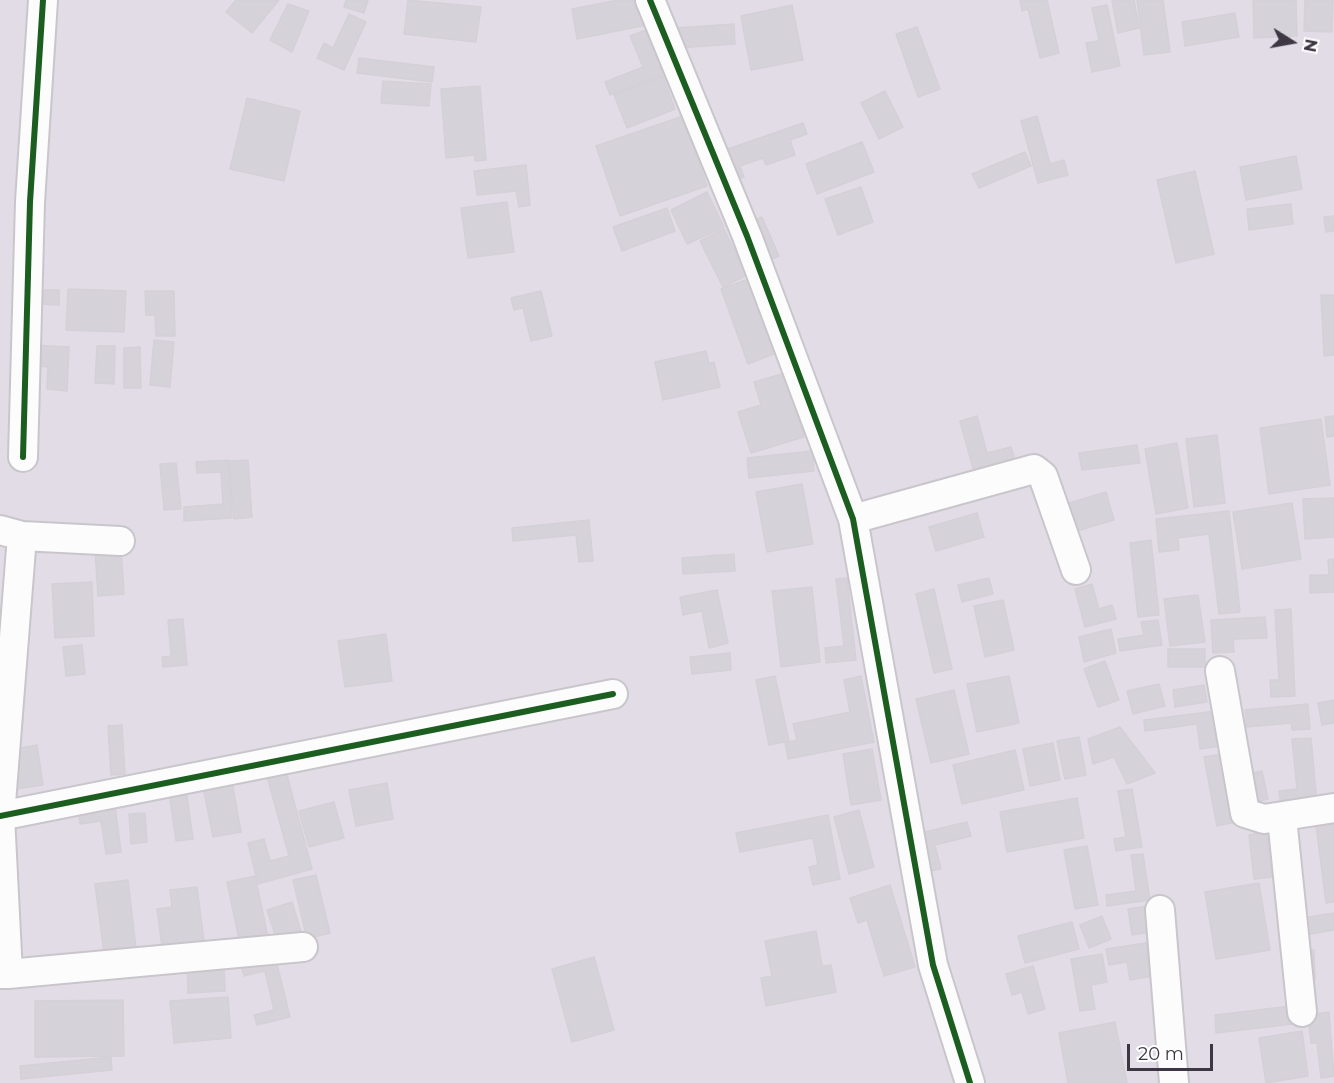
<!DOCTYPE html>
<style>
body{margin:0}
#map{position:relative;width:1334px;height:1083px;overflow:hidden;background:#edeaef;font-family:Montserrat,sans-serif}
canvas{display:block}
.north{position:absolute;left:1262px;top:12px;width:60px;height:60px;-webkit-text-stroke:4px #fff;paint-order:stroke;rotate:101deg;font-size:16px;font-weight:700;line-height:24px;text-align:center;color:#3d3744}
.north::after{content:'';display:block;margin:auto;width:21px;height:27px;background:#3d3744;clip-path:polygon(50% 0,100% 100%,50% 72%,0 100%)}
.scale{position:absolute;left:1127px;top:1044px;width:86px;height:27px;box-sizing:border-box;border:3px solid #3d3744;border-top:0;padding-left:8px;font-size:18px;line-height:21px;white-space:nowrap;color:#3d3744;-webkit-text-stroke:4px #fff;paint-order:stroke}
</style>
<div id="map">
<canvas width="1334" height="1083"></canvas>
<div class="north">N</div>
<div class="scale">20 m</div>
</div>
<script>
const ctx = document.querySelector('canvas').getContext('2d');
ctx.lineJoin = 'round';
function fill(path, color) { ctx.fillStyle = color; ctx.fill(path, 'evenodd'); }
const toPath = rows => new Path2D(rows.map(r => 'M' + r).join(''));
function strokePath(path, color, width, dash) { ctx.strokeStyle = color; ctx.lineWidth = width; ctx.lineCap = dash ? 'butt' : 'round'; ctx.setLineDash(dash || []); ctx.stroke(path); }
fill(toPath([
 [0,0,1334,0,1334,1083,0,1083]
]), '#e2dce7');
const building = toPath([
 [236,0,279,0,252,33,226,12,236,0],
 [346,0,368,0,364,13,344,7,346,0],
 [408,0,481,7,476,42,404,34,408,0],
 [618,0,635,0,647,25,577,39,572,9,618,0],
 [1020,0,1047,0,1059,53,1040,58,1028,9,1022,11,1020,0],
 [1112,0,1134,0,1139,28,1118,33,1112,0],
 [1137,0,1163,0,1170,52,1144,55,1137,0],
 [1253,0,1296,0,1297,36,1254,38,1253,0],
 [1305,0,1333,0,1332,32,1304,31,1305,0],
 [288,4,309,11,292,52,270,40,288,4],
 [792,5,803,60,751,70,741,16,792,5],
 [1107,5,1120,66,1092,72,1086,43,1099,41,1092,8,1107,5],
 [1235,13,1239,37,1185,46,1182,22,1235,13],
 [349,14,366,22,344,70,317,58,324,43,333,48,349,14],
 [734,24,735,44,677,48,675,28,734,24],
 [917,27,940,89,918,97,896,34,917,27],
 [646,30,663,74,610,95,605,82,643,67,630,36,646,30],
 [359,58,434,67,432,82,357,73,359,58],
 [663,76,675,109,627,128,614,95,663,76],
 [383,81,431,84,429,106,381,103,383,81],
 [480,86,486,160,475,161,475,155,446,158,441,89,480,86],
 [885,91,903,127,879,139,861,103,885,91],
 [247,98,300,111,284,181,230,169,247,98],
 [683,116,707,186,620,216,596,146,683,116],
 [1037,116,1050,164,1064,160,1068,175,1038,183,1021,121,1037,116],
 [803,123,807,134,790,140,795,155,766,165,763,158,740,166,744,177,733,181,722,151,803,123],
 [862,142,874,172,817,194,806,164,862,142],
 [1025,152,1031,166,979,188,972,174,1025,152],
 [1296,156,1302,189,1246,200,1240,167,1296,156],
 [526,165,530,205,519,207,516,191,477,195,474,171,526,165],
 [1195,171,1214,254,1176,263,1157,180,1195,171],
 [861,187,873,222,838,235,825,199,861,187],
 [707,192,724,227,687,244,671,210,707,192],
 [507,202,514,252,468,258,461,208,507,202],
 [1291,204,1293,224,1249,230,1247,209,1291,204],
 [667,208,675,231,622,251,613,227,667,208],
 [1334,216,1334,231,1326,232,1324,217,1334,216],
 [762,217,779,256,767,261,750,223,762,217],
 [724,229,747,275,723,287,700,241,724,229],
 [754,277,781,351,748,364,721,289,754,277],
 [68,289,126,291,124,332,66,330,68,289],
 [38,290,59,290,59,305,37,304,38,290],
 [145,291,174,291,175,336,156,336,155,315,146,315,145,291],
 [541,291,552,336,531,341,523,308,514,310,511,298,541,291],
 [1321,295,1334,295,1334,355,1324,356,1321,295],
 [154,340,174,342,170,387,150,385,154,340],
 [29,345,69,347,67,391,47,389,48,367,28,365,29,345],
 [97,346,115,346,114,384,95,383,97,346],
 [140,347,141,388,124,388,124,348,140,347],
 [706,351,709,364,714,362,720,387,663,400,655,362,706,351],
 [785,373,804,437,751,453,738,412,761,405,754,382,785,373],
 [977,416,987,453,1011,447,1015,460,974,472,960,421,977,416],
 [1334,416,1334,436,1327,437,1325,417,1334,416],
 [1321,419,1330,485,1269,494,1260,428,1321,419],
 [1217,435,1225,503,1194,507,1186,439,1217,435],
 [1177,443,1188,508,1156,514,1145,449,1177,443],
 [1137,445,1140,463,1082,470,1079,453,1137,445],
 [812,451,814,471,749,478,747,458,812,451],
 [228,460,232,518,184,521,184,507,223,504,221,472,197,473,196,462,228,460],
 [248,460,252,517,234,519,229,461,248,460],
 [176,463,181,509,164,510,160,464,176,463],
 [802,484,813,544,767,552,756,492,802,484],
 [1106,492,1114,520,1077,531,1069,503,1106,492],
 [1334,498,1334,537,1305,539,1303,499,1334,498],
 [1292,503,1301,559,1242,569,1233,512,1292,503],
 [1229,511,1240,612,1219,614,1209,534,1178,538,1179,550,1159,552,1156,519,1229,511],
 [977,513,984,537,936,551,929,527,977,513],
 [589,520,593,561,579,562,576,535,513,541,512,528,589,520],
 [1151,540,1159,615,1138,617,1130,543,1151,540],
 [121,550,124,594,98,596,95,551,121,550],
 [734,554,735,571,683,574,682,558,734,554],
 [1334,559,1334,592,1310,593,1310,575,1329,575,1328,560,1334,559],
 [847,578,856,660,826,663,825,648,844,646,836,579,847,578],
 [989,578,993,594,962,602,958,585,989,578],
 [92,582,94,636,55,638,52,584,92,582],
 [1092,584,1099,609,1112,605,1116,619,1085,627,1075,589,1092,584],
 [812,587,820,662,781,667,772,591,812,587],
 [934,589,952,669,934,673,916,594,934,589],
 [717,590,728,643,709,648,702,611,683,615,680,597,717,590],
 [1198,595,1205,642,1170,646,1164,599,1198,595],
 [1003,600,1014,650,985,657,974,606,1003,600],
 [1291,609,1295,696,1271,697,1270,680,1279,680,1275,610,1291,609],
 [1265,617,1267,638,1233,639,1234,652,1213,653,1211,620,1265,617],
 [183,619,187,665,163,667,162,657,171,656,168,620,183,619],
 [1158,620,1162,645,1120,651,1118,639,1144,635,1141,622,1158,620],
 [1111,629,1116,653,1084,662,1079,637,1111,629],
 [386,634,392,681,345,687,338,641,386,634],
 [82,645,85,674,66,676,63,647,82,645],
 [1168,649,1205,649,1205,667,1168,667,1168,649],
 [730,653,731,670,692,674,690,657,730,653],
 [1105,661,1119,700,1098,707,1084,669,1105,661],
 [775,676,789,741,769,745,756,680,775,676],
 [861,676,874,742,788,759,785,743,797,740,793,724,850,712,844,680,861,676],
 [1009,676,1019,723,977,732,967,684,1009,676],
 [1159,684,1165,706,1133,714,1127,691,1159,684],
 [1204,685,1207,702,1175,707,1173,690,1204,685],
 [954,690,969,754,931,763,916,699,954,690],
 [1334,700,1334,723,1322,725,1318,703,1334,700],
 [1308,704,1310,729,1292,730,1291,723,1247,727,1245,710,1308,704],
 [1216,711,1220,746,1200,749,1197,724,1145,731,1144,720,1216,711],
 [122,725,125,774,111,775,108,726,122,725],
 [1120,727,1155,773,1127,784,1114,757,1093,764,1088,739,1120,727],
 [1079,737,1086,775,1065,779,1057,741,1079,737],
 [1311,738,1317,803,1281,806,1279,791,1297,789,1292,739,1311,738],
 [1053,743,1060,780,1030,786,1023,749,1053,743],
 [37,745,43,785,16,789,9,750,37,745],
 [872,749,881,800,851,805,843,754,872,749],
 [1015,750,1024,790,962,804,953,765,1015,750],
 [1227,753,1240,821,1217,826,1204,757,1227,753],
 [284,764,312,869,258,884,248,843,264,839,270,861,289,856,265,769,284,764],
 [1262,771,1268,799,1250,803,1243,775,1262,771],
 [231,776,241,832,213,837,202,781,231,776],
 [185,782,193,839,176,841,168,785,185,782],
 [387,783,393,819,356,826,349,790,387,783],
 [1132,789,1142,847,1116,851,1114,839,1126,837,1118,791,1132,789],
 [114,798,121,852,106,854,101,821,80,824,77,802,114,798],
 [1077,798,1084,838,1007,852,1000,812,1077,798],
 [334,802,344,838,309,847,299,811,334,802],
 [859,810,874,867,849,874,834,817,859,810],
 [145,813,147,842,131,844,129,814,145,813],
 [828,815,840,879,813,885,809,867,818,865,813,838,740,852,736,833,828,815],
 [967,822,971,836,935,845,941,869,925,872,916,834,967,822],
 [1334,823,1334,902,1326,903,1316,825,1334,823],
 [1266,832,1272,877,1254,879,1249,835,1266,832],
 [1087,846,1098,905,1075,909,1064,850,1087,846],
 [1143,854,1150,900,1107,906,1106,895,1136,891,1131,855,1143,854],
 [316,875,330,933,307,939,293,880,316,875],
 [255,876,269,942,241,948,227,882,255,876],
 [128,880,136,948,104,953,95,884,128,880],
 [1259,883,1270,950,1216,959,1205,892,1259,883],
 [890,885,915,967,884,976,867,920,858,923,850,898,890,885],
 [197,887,204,941,162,947,157,909,172,907,170,890,197,887],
 [292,902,303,938,279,946,267,910,292,902],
 [1148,906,1152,932,1132,935,1128,909,1148,906],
 [1334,913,1334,930,1306,935,1303,918,1334,913],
 [1102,916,1111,939,1089,948,1080,925,1102,916],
 [1072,922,1079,949,1025,963,1018,936,1072,922],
 [816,931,822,966,831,965,836,992,766,1006,761,978,772,976,765,941,816,931],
 [1152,942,1153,976,1130,980,1127,962,1109,965,1106,949,1152,942],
 [1314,950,1315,979,1302,980,1301,951,1314,950],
 [1102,954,1107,982,1091,985,1095,1009,1080,1011,1071,959,1102,954],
 [275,956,290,1017,257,1025,254,1015,274,1010,265,971,244,976,241,964,275,956],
 [594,957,614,1030,572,1042,552,969,594,957],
 [224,964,225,991,188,993,187,966,224,964],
 [1033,966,1045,1009,1028,1014,1022,992,1012,995,1006,974,1033,966],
 [228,997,231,1038,174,1043,170,1001,228,997],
 [123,1000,124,1056,35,1057,35,1001,123,1000],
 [1291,1006,1293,1024,1216,1033,1215,1015,1291,1006],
 [1329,1012,1334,1076,1321,1078,1317,1043,1311,1043,1308,1015,1329,1012],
 [1115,1022,1127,1083,1068,1083,1059,1033,1115,1022],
 [1302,1031,1308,1076,1266,1083,1259,1038,1302,1031],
 [111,1057,112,1070,21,1079,20,1066,111,1057]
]);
fill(building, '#d6d2d9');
strokePath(building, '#d4d0d7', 1.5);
const minor = toPath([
 [650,0,747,236,853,519,933,965,970,1083],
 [23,457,30,202,43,0],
 [853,519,1034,469,1043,476,1076,570],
 [0,530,22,536,0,816,8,974,0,974],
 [22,536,120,541],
 [1220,671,1245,813,1264,819,1334,808],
 [0,816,613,694],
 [1282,818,1302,1012],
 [1160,910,1174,1083],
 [8,974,303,947]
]);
strokePath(minor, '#c9c6cb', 32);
strokePath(minor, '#fcfcfd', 28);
strokePath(toPath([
 [650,0,747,236,853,519,933,965,970,1083],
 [23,457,30,202,43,0],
 [0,816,613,694]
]), '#1b5e20', 6);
</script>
